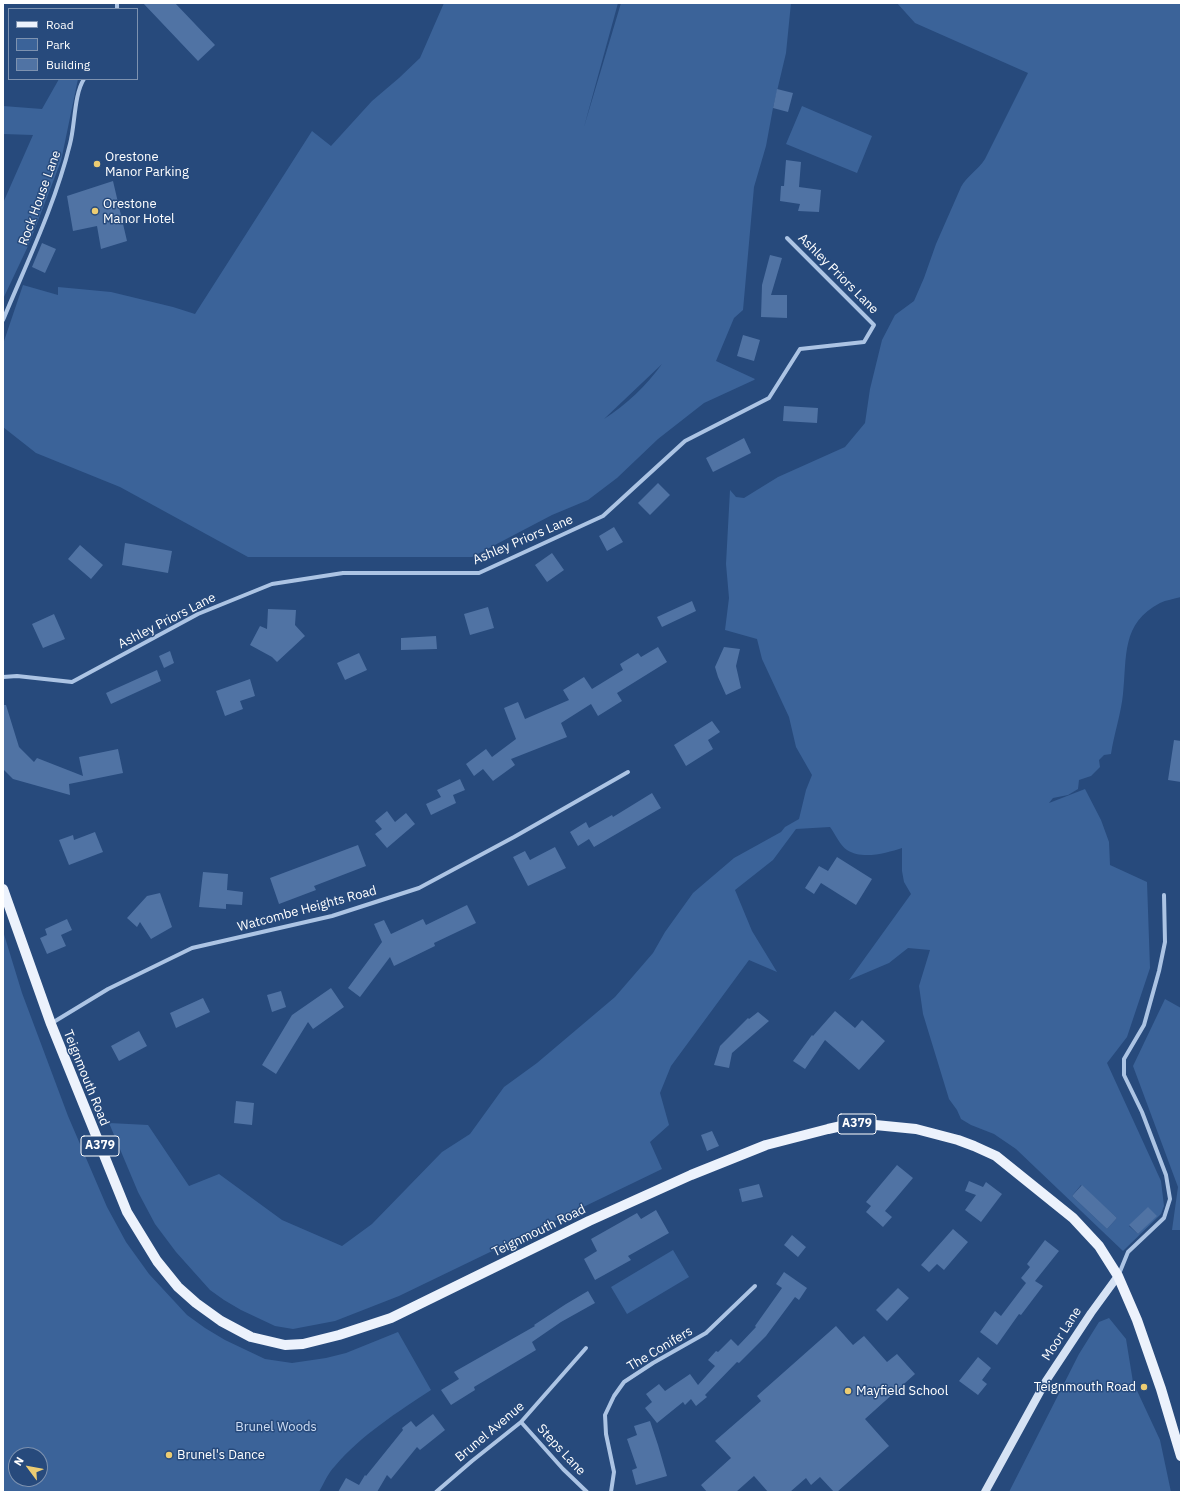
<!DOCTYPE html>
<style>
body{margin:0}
#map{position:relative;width:1184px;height:1495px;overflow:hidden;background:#274a7c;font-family:"IBM Plex Sans",sans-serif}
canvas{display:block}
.frame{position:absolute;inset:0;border:4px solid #fff;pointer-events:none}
.legend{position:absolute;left:8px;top:8px;width:130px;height:72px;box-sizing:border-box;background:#274a7c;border:1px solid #7d92b0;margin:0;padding:5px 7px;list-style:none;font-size:12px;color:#fff}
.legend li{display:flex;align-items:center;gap:8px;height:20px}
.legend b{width:20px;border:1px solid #7d92b0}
.north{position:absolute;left:8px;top:1447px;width:40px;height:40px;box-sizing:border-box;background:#274a7c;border:1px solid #7d92b0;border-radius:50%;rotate:302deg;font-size:11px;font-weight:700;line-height:16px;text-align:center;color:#fff}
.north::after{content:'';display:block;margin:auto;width:14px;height:18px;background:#eccc72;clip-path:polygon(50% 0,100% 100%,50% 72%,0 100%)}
</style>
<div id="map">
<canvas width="1184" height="1495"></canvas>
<div class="frame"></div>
<ul class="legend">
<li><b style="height:5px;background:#ecf2fc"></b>Road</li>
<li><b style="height:11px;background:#3b6399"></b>Park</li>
<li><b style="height:11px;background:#5073a4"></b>Building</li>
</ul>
<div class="north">N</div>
</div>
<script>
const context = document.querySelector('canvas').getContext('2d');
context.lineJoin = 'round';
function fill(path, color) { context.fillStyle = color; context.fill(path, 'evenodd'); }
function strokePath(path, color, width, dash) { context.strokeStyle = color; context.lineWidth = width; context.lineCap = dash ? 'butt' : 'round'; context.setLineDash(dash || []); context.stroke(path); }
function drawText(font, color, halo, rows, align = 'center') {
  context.font = font + ' "IBM Plex Sans",sans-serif'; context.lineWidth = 3; context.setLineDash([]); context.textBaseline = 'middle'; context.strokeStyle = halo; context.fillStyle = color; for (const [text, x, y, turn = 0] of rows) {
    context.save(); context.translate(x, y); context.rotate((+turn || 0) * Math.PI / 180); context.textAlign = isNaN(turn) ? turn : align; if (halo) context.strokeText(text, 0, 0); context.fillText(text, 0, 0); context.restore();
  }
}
const green = new Path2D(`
 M444,3h174l-34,124 37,-124h170l-5,50 -13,55 -7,38 -12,41 -11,123 -9,8 -18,43 39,18 -1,1 -50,23 -46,36 -41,39 -29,22 -36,15 -80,42h-224l-128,-70 -84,-34 -33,-26v-83l20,-59 35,10v-8l53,5 62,15 22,7 117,-183 19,15 41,-45 27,-23 21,-20zM662,364c-15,21 -36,41 -58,55z
 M897,3h284v594c-7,2 -15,3 -21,6 -39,20 -33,54 -37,91 -2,20 -9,40 -12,60l-7,1 -5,5 1,7 -9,9 -12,4 -1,9 -10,6 -15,3 -4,5 36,-14 16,31 8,22 1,23 37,17 3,86 -23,69 -20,26 54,118 3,25 -3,8 -38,37 -107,-102 -22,-15 -23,-9 -10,-6 -4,-9 -8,-11 -26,-85 -4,-28 11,-36 -22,-2 -19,15 -40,17 62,-86 -7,-12 -2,-11v-23c-15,5 -40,12 -55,2 -6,-3 -13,-18 -17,-23l-34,2 -23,31 -38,30 17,41 25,41 -28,-12 -78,106 -11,27 9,32 -19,17 12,27 -263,127 -64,25 -42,8 -18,-3 -34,-16 -17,-10 -14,-10 -34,-38 -21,-28 -17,-32 -29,-69 39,2 41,61 30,-12 63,46 60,26 30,-22 70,-72 28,-18 34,-47 33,-24 78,-66 38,-44 12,-21 28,-39 41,-35 47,-26 4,-5 14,-8 7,-29 6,-15 -16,-28 -7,-30 -27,-58 -5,-20 -32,-9 4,-32 -3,-34 4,-74 6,7 8,1 34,-21 67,-30 20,-24 5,-34 12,-49 13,-25 19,-14 10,-23 12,-34 25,-57c6,-11 17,-17 24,-28l43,-86 -113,-50zM1081,1185l36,33 -10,11 -35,-33zM1148,1208l8,8 -18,18 -9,-8z
 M59,79h19l-17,82 -32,83 -26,55v-96l30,-68 -30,-1v-28l39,3z
 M802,106l70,30 -15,37 -71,-29z
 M3,931l19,62 46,123 39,91 19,35 23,32 38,41 18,13 20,12 40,19 27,4 34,-5 20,-5 52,-21 33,58c-32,21 -71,46 -96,76 -7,7 -11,17 -16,26h-316zM16,1455h24v24h-24z
 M1165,999l16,9v222h-9l6,-43 -45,-121z
 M673,1250l16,27 -62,37 -16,-27z
 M1109,1318l17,21 7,43 27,58 11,52h-162l70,-138 20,-32z`);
const building = new Path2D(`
 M143,3h32l40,42 -17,16z
 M777,89l16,4 -5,19 -15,-4z
 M786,160l15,2 -2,25 22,3 -2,22 -21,-1 2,-7 -20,-3 1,-15h3z
 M113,181l14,60 -26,8 -4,-23 -24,5 -6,-35z
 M42,243l14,6 -11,24 -13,-6z
 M770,255l12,3 -11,37h16v23l-26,-1 1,-32z
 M743,335l17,5 -6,21 -17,-5z
 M784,406l34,2 -1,15 -34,-2z
 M744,438l7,15 -38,19 -7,-14z
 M658,483l12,12 -20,20 -12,-12z
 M614,527l9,15 -16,9 -8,-15z
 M125,543l47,8 -4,22 -46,-8z
 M80,545l23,20 -12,14 -23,-20z
 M552,553l12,17 -17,12 -12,-17z
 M692,601l4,10 -34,16 -5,-10z
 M488,607l6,21 -24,7 -6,-21z
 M268,609l28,1 -1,15 10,11 -28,26 -5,-5 -22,-12 10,-19 7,3z
 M54,614l11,25 -22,9 -11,-24z
 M436,636l1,13 -36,1v-12z
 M658,647l9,15 -50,31 5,8 -24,15 -7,-12 -30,19 6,14 -56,22 4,6 -22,16 -10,-12 -9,7 -8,-12 20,-15 6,8 24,-18 -12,-31 14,-6 7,17 44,-19 -6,-10 21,-13 8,12 31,-19 -3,-6 18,-11 3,4z
 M724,647l16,2 -4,17 5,22 -15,7 -8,-18 -3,-10z
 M170,651l4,12 -10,5 -5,-12z
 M359,653l8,17 -22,10 -8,-17z
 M157,670l4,11 -50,23 -5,-11z
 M250,679l5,17 -15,5 3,8 -18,7 -9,-25z
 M3,705h3l13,42 15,15 3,-4 46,18 -4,-19 39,-8 5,24 -54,11 1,11 -57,-16 -10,-10z
 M712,721l8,11 -12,8 5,9 -27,17 -12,-21z
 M1174,740l7,1v41l-13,-2z
 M460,779l5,11 -12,5 3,8 -25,12 -5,-11 15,-7 -4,-7z
 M652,793l9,15 -67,39 -5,-8 -11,7 -8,-14 16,-10 3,6 23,-13 1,2z
 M387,811l8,11 11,-9 9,11 -28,24 -12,-14 7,-5 -7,-8z
 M95,832l8,20 -34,13 -10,-25 14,-5 1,5z
 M358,845l8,21 -52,20 2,4 -37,14 -9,-26z
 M555,847l11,21 -38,18 -15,-29 12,-6 5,9z
 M837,857l35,22 -16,26 -35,-22 -7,11 -9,-6 14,-22 9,5z
 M203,872l25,2 -1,16 16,2 -1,13 -16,-1v5l-27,-2z
 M160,893l12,34 -21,12 -11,-17 -3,5 -10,-9 20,-22z
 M467,905l9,18 -42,20 1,3 -41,20 -4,-9 -30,40 -12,-9 34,-46 -8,-18 10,-4 7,14 32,-15 3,6z
 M67,919l5,11 -11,5 5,11 -19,8 -7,-16 7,-3 -2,-6z
 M331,988l13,19 -31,22 -5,-7 -32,52 -14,-9 30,-50z
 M281,991l5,16 -14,5 -5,-17z
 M203,998l7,14 -34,16 -6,-15z
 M835,1011l20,17 7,-8 23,21 -26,29 -34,-30 -20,29 -12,-8 19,-26 1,1z
 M758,1012l11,9 -37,32 -3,15 -15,-3 6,-19 28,-28 1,1z
 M139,1031l8,15 -28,15 -8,-15z
 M236,1101l18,2 -2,22 -18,-2z
 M712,1131l7,15 -12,5 -6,-16z
 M897,1165l16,13 -28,33 7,6 -9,10 -17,-15 5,-6 -5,-4z
 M969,1181l14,6 3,-5 16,12 -21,28 -16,-12 11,-15 -11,-4z
 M759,1184l4,13 -21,5 -3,-13z
 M1082,1185l35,33 -10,11 -35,-33z
 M1148,1207l9,9 -19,18 -9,-9z
 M656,1210l13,23 -41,23 3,4 -36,20 -11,-21 13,-8 -6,-12 46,-26 4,6z
 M953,1229l15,13 -24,28 -7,-6 -8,8 -8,-7z
 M792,1235l14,12 -8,10 -14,-12z
 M1045,1240l14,11 -24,30 8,5 -22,29 -2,-1 -22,31 -17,-13 15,-21 6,5 25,-33 -5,-5 9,-11 -3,-3z
 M784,1272l23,16 -8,12 -4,-3 -29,39 -27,27 -2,-1 -32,33 2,2 -11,9 -5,-7 -6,6 -2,-3 -26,21 -12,-15 7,-6 -6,-8 13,-10 6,7 25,-17 8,11 17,-19 -7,-6 8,-9 2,1 13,-13 7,7 18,-19 -1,-1 27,-38 -6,-4z
 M898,1288l11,10 -22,23 -11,-11z
 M588,1291l7,12 -34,19 -29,20 4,8 -62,37 1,3 -24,15 -10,-15 18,-11 -5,-7 81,-46 -1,-1 32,-21z
 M836,1326l17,19 11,-9 23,26 10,-8 18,20 -50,45 24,27 -52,46h-3l-14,-15 -9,8 -5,-7 -16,14h-22l-14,-16 -18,16h-29l-6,-7 30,-27 -16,-17 46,-40 -4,-5z
 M978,1357l13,11 -9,12 5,4 -9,11 -19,-14z
 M433,1414l12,16 -25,20 -3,-3 -26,32 -4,-4 -10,17h-39l8,-14 13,7 6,-10 1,1 37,-46 -1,-2 9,-7 5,6z
 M650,1421l8,24 9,31 -31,9 -4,-15 5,-2 -10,-29 10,-4 -3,-9z`);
const street = new Path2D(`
 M117,3v6
 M3,320c24,-58 52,-115 67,-176 5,-18 4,-50 14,-65
 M3,677l14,-1 55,6 126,-68 74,-30 71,-11h136l124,-57 82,-75 84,-43 31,-49 64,-7 10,-17 -87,-87
 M52,1023l56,-34 84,-41 140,-32 87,-28 95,-51 114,-65
 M1119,1274l9,-22 36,-34 6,-19 -4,-24 -24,-63 -18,-37v-16l20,-34 15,-54 6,-29 -1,-47
 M521,1422l42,47 24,23
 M436,1492l36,-31 49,-39 65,-74
 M611,1492l3,-20 -8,-38 -1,-19 9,-19 10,-14 29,-19 53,-30 49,-47`);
const secondary = new Path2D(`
 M985,1492l61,-111 45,-68 27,-37`);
const primary = new Path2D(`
 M3,889l48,135 76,188 30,49 21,26 18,16 25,18 30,16 34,8 18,-1 36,-9 52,-17 198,-97 102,-46 75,-30 62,-16 27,-6 61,6 42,11 16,6 22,10 77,62 26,28 19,30 19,44 24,69 20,67`);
const markers = [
 [97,164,4,"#eccc72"],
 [95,211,4,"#eccc72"],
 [1144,1387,4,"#eccc72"],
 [848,1391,4,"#eccc72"],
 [169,1455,4,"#eccc72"]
];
const shields = [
 [857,1124,38],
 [100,1146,38]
];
const shieldNames = [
 ["A379",857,1124],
 ["A379",100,1146]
];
const poiNames = [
 ["Orestone",105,157],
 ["Manor Parking",105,172],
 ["Orestone",103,204],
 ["Manor Hotel",103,219],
 ["Teignmouth Road",1136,1387,"right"],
 ["Mayfield School",856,1391],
 ["Brunel's Dance",177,1455]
];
const streetNames = [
 ["Rock House Lane",40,198,-70],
 ["Ashley Priors Lane",838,274,45],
 ["Ashley Priors Lane",523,540,-23],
 ["Ashley Priors Lane",167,621,-27],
 ["Watcombe Heights Road",307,909,-15],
 ["Teignmouth Road",86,1078,68],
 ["Teignmouth Road",539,1231,-26],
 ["Moor Lane",1062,1334,-57],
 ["The Conifers",660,1349,-31],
 ["Brunel Avenue",490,1432,-40],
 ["Steps Lane",561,1450,47]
];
const parkNames = [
 ["Brunel Woods",276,1427]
];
fill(green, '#3b6399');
fill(building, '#5073a4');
strokePath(street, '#acc4e4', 4);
strokePath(secondary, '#d5e2f4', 8);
strokePath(primary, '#ecf2fc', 10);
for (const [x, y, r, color] of markers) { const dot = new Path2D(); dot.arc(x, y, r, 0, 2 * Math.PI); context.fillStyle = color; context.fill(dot); strokePath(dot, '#274a7c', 1.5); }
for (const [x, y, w] of shields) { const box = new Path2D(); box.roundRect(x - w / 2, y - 10, w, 20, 3); context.fillStyle = '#274a7c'; context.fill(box); strokePath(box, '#fff', 1); }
drawText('bold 12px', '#fff', null, shieldNames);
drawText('13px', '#fff', '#274a7c', poiNames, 'left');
drawText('13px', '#fff', '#274a7c', streetNames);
drawText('13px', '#cfdef4', '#274a7c', parkNames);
</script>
